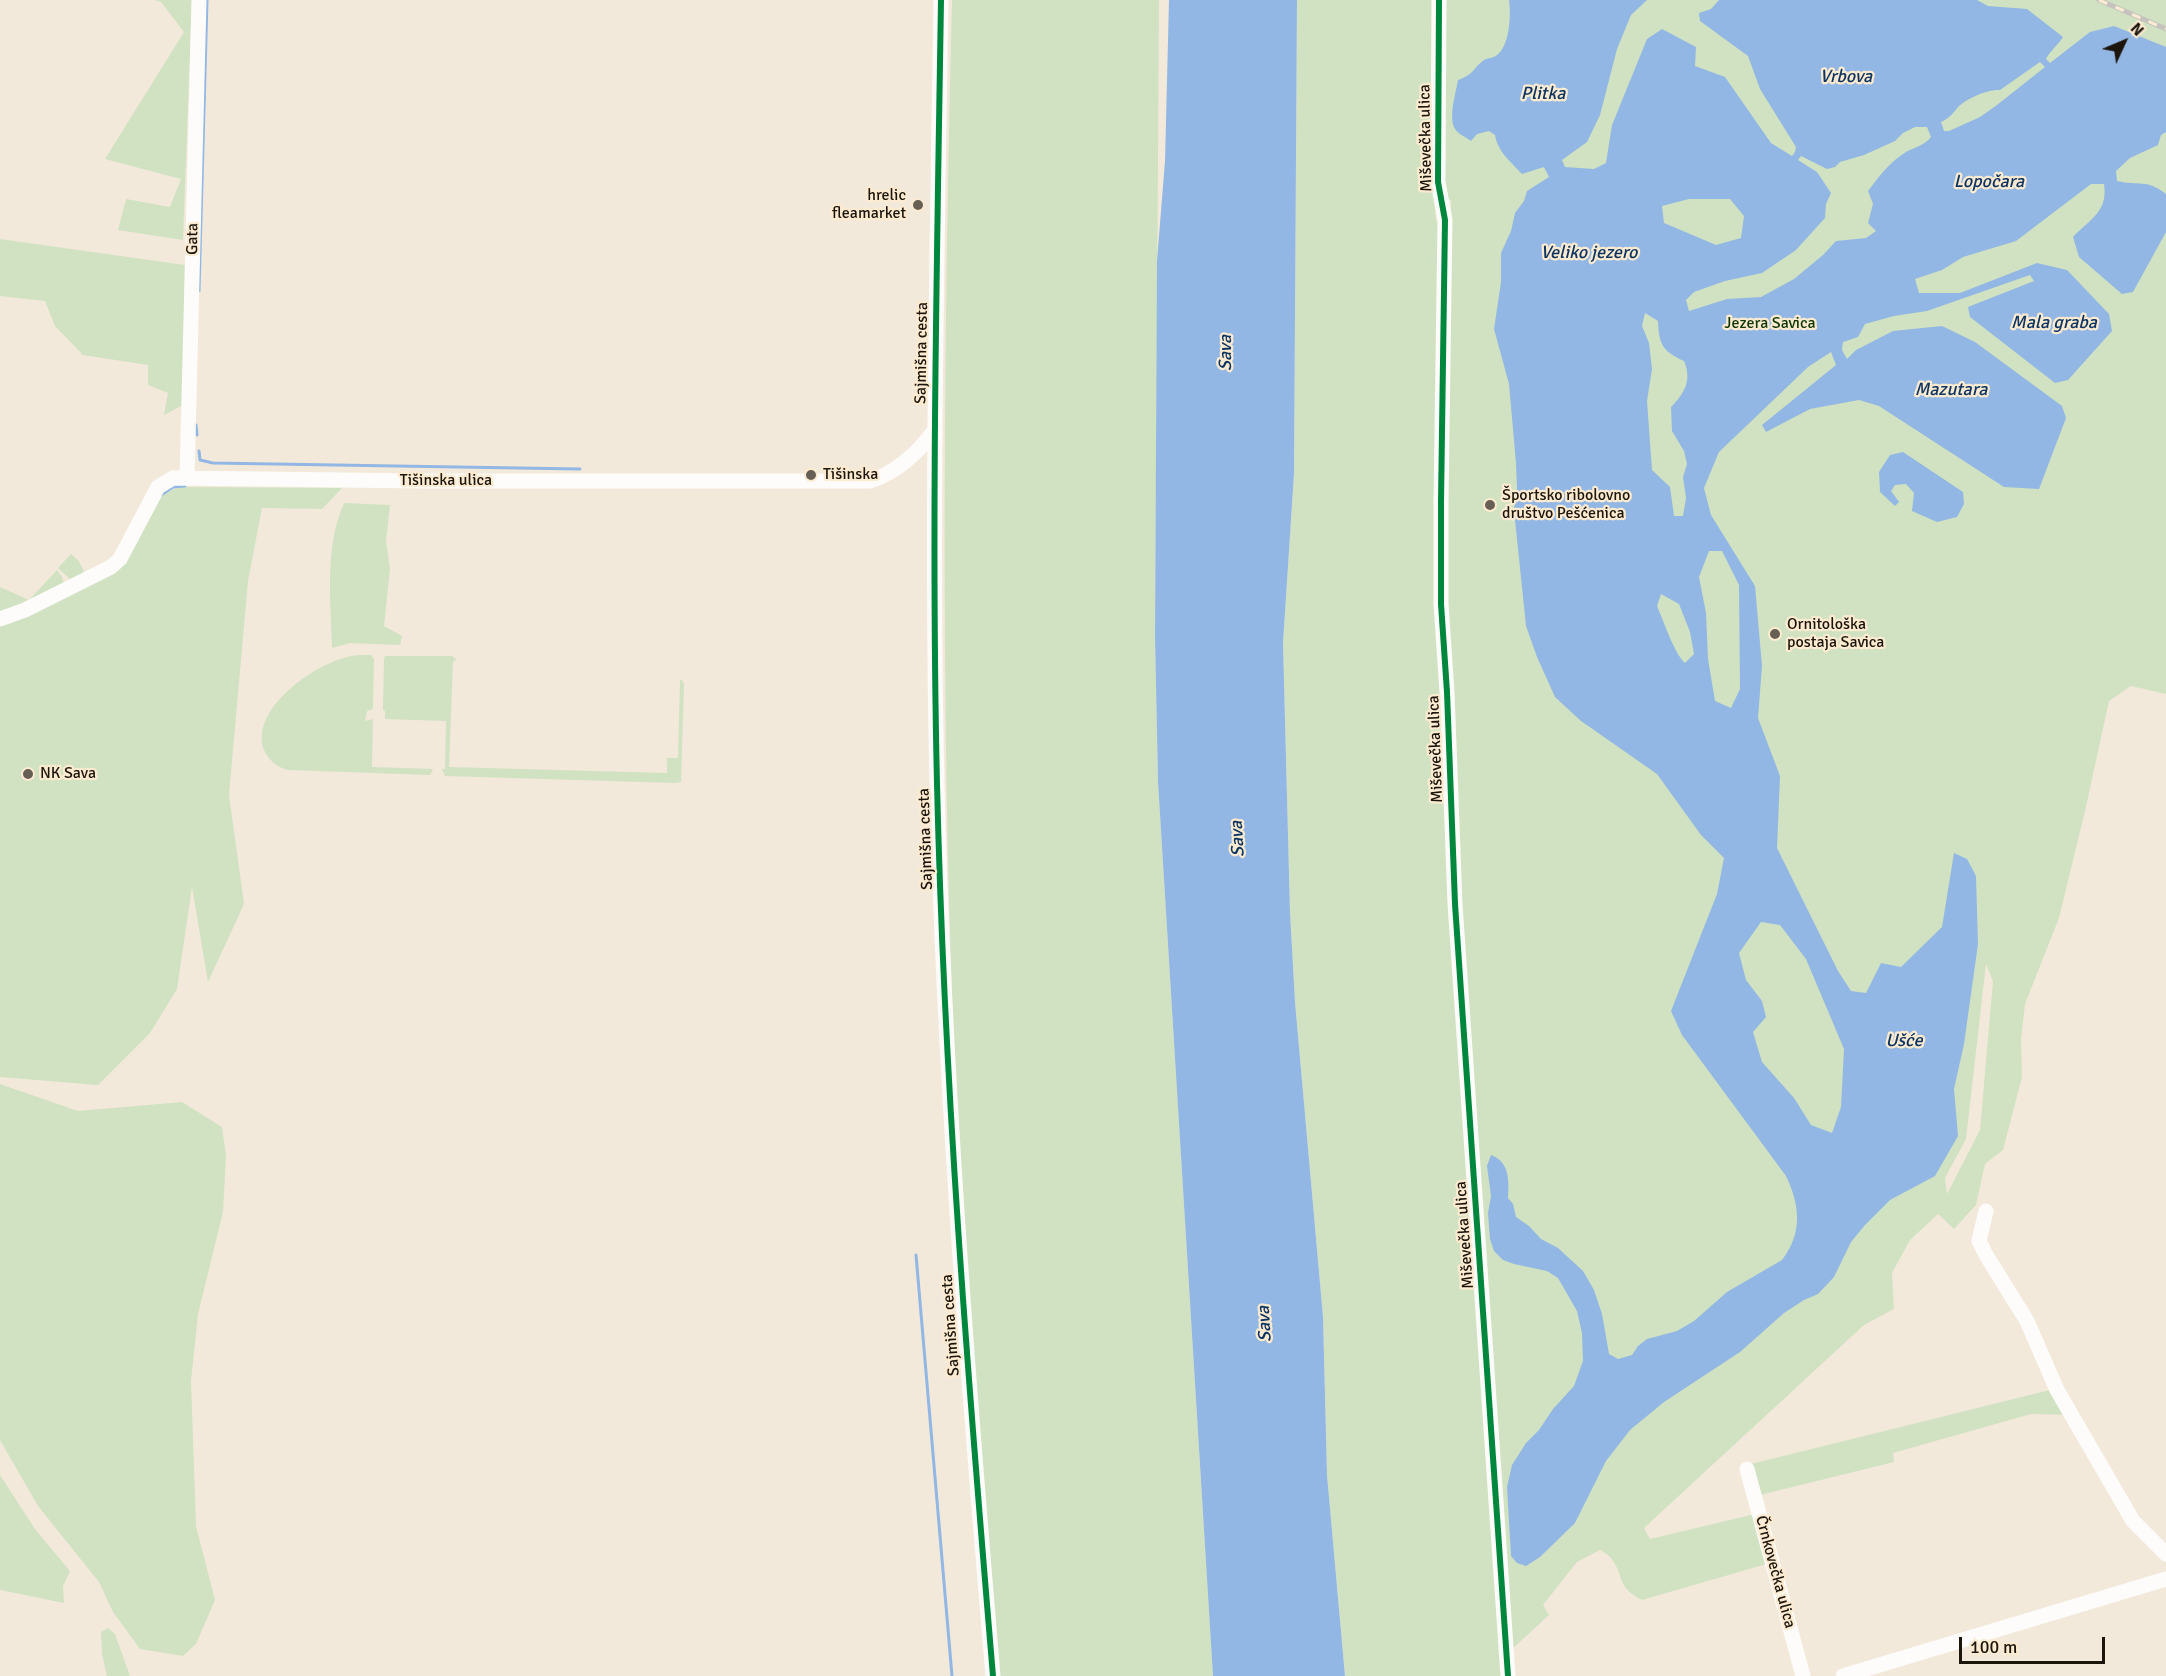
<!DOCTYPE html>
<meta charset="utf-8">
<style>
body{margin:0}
#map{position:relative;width:2166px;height:1676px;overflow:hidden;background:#f3e9db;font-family:Signika,sans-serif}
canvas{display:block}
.north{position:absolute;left:2094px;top:12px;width:60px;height:60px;-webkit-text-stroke:4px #fdebd1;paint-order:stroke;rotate:46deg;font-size:16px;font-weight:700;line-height:24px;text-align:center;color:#1b150c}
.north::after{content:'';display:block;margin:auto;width:21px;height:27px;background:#1b150c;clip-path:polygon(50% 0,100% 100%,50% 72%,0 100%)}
.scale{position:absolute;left:1959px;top:1637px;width:146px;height:27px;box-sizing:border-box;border:3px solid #1b150c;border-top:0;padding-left:8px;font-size:18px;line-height:21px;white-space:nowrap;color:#1b150c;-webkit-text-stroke:4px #fdebd1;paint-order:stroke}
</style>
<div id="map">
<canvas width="2166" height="1676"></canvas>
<div class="north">N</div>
<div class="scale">100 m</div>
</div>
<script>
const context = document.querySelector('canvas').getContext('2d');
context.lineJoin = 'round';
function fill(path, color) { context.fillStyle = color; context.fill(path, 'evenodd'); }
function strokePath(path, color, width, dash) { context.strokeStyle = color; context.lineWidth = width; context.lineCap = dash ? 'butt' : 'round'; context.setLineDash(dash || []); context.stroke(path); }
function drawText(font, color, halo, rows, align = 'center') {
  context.font = font + ' Signika,sans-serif'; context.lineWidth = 4.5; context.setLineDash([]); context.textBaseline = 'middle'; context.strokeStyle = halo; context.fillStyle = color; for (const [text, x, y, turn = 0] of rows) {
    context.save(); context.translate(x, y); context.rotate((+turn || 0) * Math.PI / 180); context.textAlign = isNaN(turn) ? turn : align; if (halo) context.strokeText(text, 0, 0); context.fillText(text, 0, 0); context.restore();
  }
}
const green = new Path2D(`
 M154,0h38l-9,240 -65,-10 8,-31 44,8 11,-28 -76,-20 79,-127 -23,-30z
 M952,0h207l-4,637 3,145 55,894h-213c-20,-235 -41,-471 -49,-707 -10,-323 -7,-646 1,-969z
 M1297,0h139l-4,158 4,63 4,1 -3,374 68,1080h-160l-18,-201 -4,-158 -28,-315 -5,-90 -7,-269 11,-169z
 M1443,0h723v694l-35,-8 -22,15 -24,110 -26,107 -34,86 -4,36 1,37 -19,73 -18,14 -9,41 -22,24 -16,-15 -28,26 -18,33 2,36 -30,16 -220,203 6,11 105,-25 15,49 -128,37c-28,-15 -16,-23 -31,-42 -2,-3 -8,-6 -11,-8l-23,12 -34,43 6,10 -39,36 -51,-747 -14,-307 6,-397 -7,-1zM1986,964l7,17 -13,149 -33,64 -2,-16 21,-39z
 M0,239l185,26 -2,140 -19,10 4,-22 -20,-8v-20l-65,-10 -28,-29 -10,-25 -45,-5z
 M180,487l162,1 -20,21 -60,-1 -14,73 -19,214 15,109 -36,78 -16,-95 -15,102 -27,44 -52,52 -98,-8v-451l115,-59 49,-74z
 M344,503l46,2 -4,36 4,28 -6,57 18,10 -2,9 -50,-2 -18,5c-1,-47 -8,-100 12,-145z
 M71,554l8,7 6,13 -14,6 -13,-12z
 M57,570l5,7 2,7 -64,29v-26l29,13z
 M359,655h12l3,4 -1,50 -6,2 -2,10 8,-2 -1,48 61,2 -3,6 -142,-5c-11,-3 -19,-9 -24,-20 -16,-43 59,-93 95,-95z
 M385,656h67l5,4 -4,1 -4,106 218,6v-15h11l2,-78h2l2,4 -3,98 -5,1 -231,-7 -3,-7h3l1,-48 -61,-2v-8l-2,-1 1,-51z
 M0,1084l78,27 104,-9 40,25 4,29 -3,56 -25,102 -7,67 5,145 19,74 -19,44 -13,12 -43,-7 -27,-37 -14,-30 -61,-76 -38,-66z
 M2054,1389l17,26 -40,-1 -138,39 1,9 -138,34 -9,-31z
 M0,1475l35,54 35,42 -7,15 1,17 -64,-13z
 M108,1628l7,6 15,42h-23l-5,-22 -1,-22z`);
const water = new Path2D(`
 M1169,0h128l-3,474 -11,169 7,269 5,90 28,315 4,158 18,201h-132l-55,-894 -3,-145 2,-376 8,-100z
 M1509,0h138l-16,15 -14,34 -17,66 -13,27 -25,18 3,7 29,2 12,-6 6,-38 35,-86 15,-10 34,18 -1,19 30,11 46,66 21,13 3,-4 1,-5 -36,-58 -12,-33 -48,-35 -1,-8 12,-4 8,-9h258l11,6 39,3 36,28c-5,8 -13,14 -17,22l4,4 40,-31 24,-6 52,21v85l-5,3 -3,10 -28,13 -14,13 1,10c22,5 30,-2 49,13v38l-33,60 -11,2 -43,-37 -6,-20c18,-19 35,-25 31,-53h-13l-75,57 -53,16 -21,13 -27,9 4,14h41l77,-30 30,7 42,44 3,17 -44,49 -13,3 -85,-66 -2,-10 66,-26 -4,-6 -103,36 -33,5 -29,8 -7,13 -15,5 -1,8 5,9 9,-9 37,-19 49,-5 33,16 87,64 4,12 -27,71 -35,-2 -125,-81 -20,-6 -49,9 -44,23 -4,-7 74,-60 -5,-13 -23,15 -89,85 -15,36 7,27 44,71 7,80 -4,52 22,58 -3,72 61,123 13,20 15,2 15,-30 20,4 41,-40 12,-74 13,6 9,17 2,68 -14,100 -10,45 4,47 -23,40 -45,24 -25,25 -14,17 -17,35 -16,17 -14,6 -20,13 -44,39 -76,50 -34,28 -24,31 -31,62 -35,34 -14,9 -9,-3 -6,-7 -4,-69 5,-22 14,-22 13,-13 14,-21 21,-23 9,-25 -1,-28 -5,-22 -19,-33 -11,-7 -33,-7 -11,-4 -9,-9 -4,-12 -2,-26 3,-17 -4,-30 4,-11c19,7 18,26 17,43l5,6 3,13 13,9 12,13 17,9 25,23 11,19 8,24 7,40 9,5 14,-4 6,-9 9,-7 30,-8 17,-10 33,-29 55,-32c21,-27 18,-55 4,-84l-104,-141 -11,-24 46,-117 7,-36 -23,-23 -44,-61 -76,-53 -26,-24 -18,-40 -11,-31 -12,-116 3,-22 -1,-25 -7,-79 -15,-55 7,-47v-29l10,-22 4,-18 9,-12 3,-10 22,-14 -5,-10 -22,7c-10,-11 -25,-23 -27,-39l-6,-4 -12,3 -6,7c-5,-4 -13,-7 -16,-12 -7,-12 1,-36 3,-49 17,-6 14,-11 26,-20 4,-2 10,-2 13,-5 13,-10 14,-40 12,-55zM2040,62l5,5 -48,38 -17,12 -31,14h-5l-3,-9c9,-4 12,-9 18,-16 9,-8 29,-17 41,-16zM1915,127h12l4,10c-6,8 -16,10 -25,15 -16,10 -26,23 -38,39l5,13 -5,19 8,8 -10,7 -30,3 -13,14 -29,24 -33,18 -34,2 -38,12 -3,-11 8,-8 31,-11 37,-8 34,-23 29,-32 1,-14 5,-11 -14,-21 -19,-12 3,-4 26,13 8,-2 5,-5 24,-7 31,-14 8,-8zM1689,199h41l14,17 -3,22 -25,7 -52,-22 -2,-17zM1645,313l13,8c1,23 4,30 26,40 8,19 1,32 -13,46l1,24 12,20 3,13 -4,13 3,21 -3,18h-9l-4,-29 -18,-17 -5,-69 5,-32 -3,-26 -7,-17zM1709,551h13l17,34 1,104 -9,19 -16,-7 -7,-42 -2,-46 -7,-36zM1661,594l18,10 11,28 4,22 -9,9c-11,-10 -21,-41 -28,-57zM1761,922l19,3 26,34 38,90 -3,58 -9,26 -21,-8 -17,-27 -32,-36 -9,-30 13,-15 -4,-16 -16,-21 -7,-27z
 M1903,452l60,40 1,12 -7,13 -20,5 -25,-11 2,-18 -8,-9 -11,1 -4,6 8,11 -4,4 -15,-14 -1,-20 11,-17z`);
const stream = new Path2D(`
 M199,291l8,-291
 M196,425l1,10
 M199,451l1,9 13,3 367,6
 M161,495l12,-8 12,-1
 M916,1255l36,421`);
const minor = new Path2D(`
 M941,0c-4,261 -10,523 -4,784 7,298 31,595 56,892
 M1439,0l-1,182 7,38 -4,282v102l6,88 8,212 53,772
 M187,478l12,-478
 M0,619l25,-9 86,-43 9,-8 38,-72 15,-9 253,3h444c27,-9 47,-27 64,-50
 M1986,1211l-7,30 7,14 41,66 30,69 76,131 33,33
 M1747,1469l56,207
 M1843,1676l323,-97`);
const rail = new Path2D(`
 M2099,0l67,29`);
const cycleway = new Path2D(`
 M941,0c-4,261 -10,523 -4,784 7,298 31,595 56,892
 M1439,0l-1,182 7,38 -4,282v102l6,88 8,212 53,772`);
const markers = [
 [918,205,6,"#675f54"],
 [811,475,6,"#675f54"],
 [1490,505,6,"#675f54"],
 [1775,634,6,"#675f54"],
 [28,774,6,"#675f54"]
];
const streetNames = [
 ["Miševečka ulica",1426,138,-91],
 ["Gata",193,239,-89],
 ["Sajmišna cesta",922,353,-89],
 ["Tišinska ulica",446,481],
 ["Miševečka ulica",1436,749,-92],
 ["Sajmišna cesta",926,839,-92],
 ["Miševečka ulica",1465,1235,-94],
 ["Sajmišna cesta",951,1325,-94],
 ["Črnkovečka ulica",1775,1572,75]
];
const poiNames = [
 ["hrelic",906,196,"right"],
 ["fleamarket",906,214,"right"],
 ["Tišinska",823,475],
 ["Športsko ribolovno",1502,496],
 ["društvo Pešćenica",1502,514],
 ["Ornitološka",1787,625],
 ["postaja Savica",1787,643],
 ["NK Sava",40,774]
];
const parkNames = [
 ["Jezera Savica",1770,324]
];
const waterNames = [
 ["Vrbova",1846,77],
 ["Plitka",1543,94],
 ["Lopočara",1989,182],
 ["Veliko jezero",1589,253],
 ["Mala graba",2054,323],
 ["Sava",1226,353,-90],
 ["Mazutara",1951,390],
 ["Sava",1238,839,-93],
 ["Ušće",1904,1041],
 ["Sava",1265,1324,-93]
];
fill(green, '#d0e2c1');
fill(water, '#92b7e4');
strokePath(stream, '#92b7e4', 3);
strokePath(minor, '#fdfcfa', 15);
strokePath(rail, '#c6c3bf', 5);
strokePath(rail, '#fdebd1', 3, [9]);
strokePath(cycleway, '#00873e', 6);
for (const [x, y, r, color] of markers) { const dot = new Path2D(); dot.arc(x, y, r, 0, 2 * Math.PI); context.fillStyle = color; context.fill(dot); strokePath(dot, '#fdebd1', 2); }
drawText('16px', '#1b150c', '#fdebd1', streetNames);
drawText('16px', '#1b150c', '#fdebd1', poiNames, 'left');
drawText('16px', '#0d3805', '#fdebd1', parkNames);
drawText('italic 18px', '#0e3562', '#fdebd1', waterNames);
</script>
